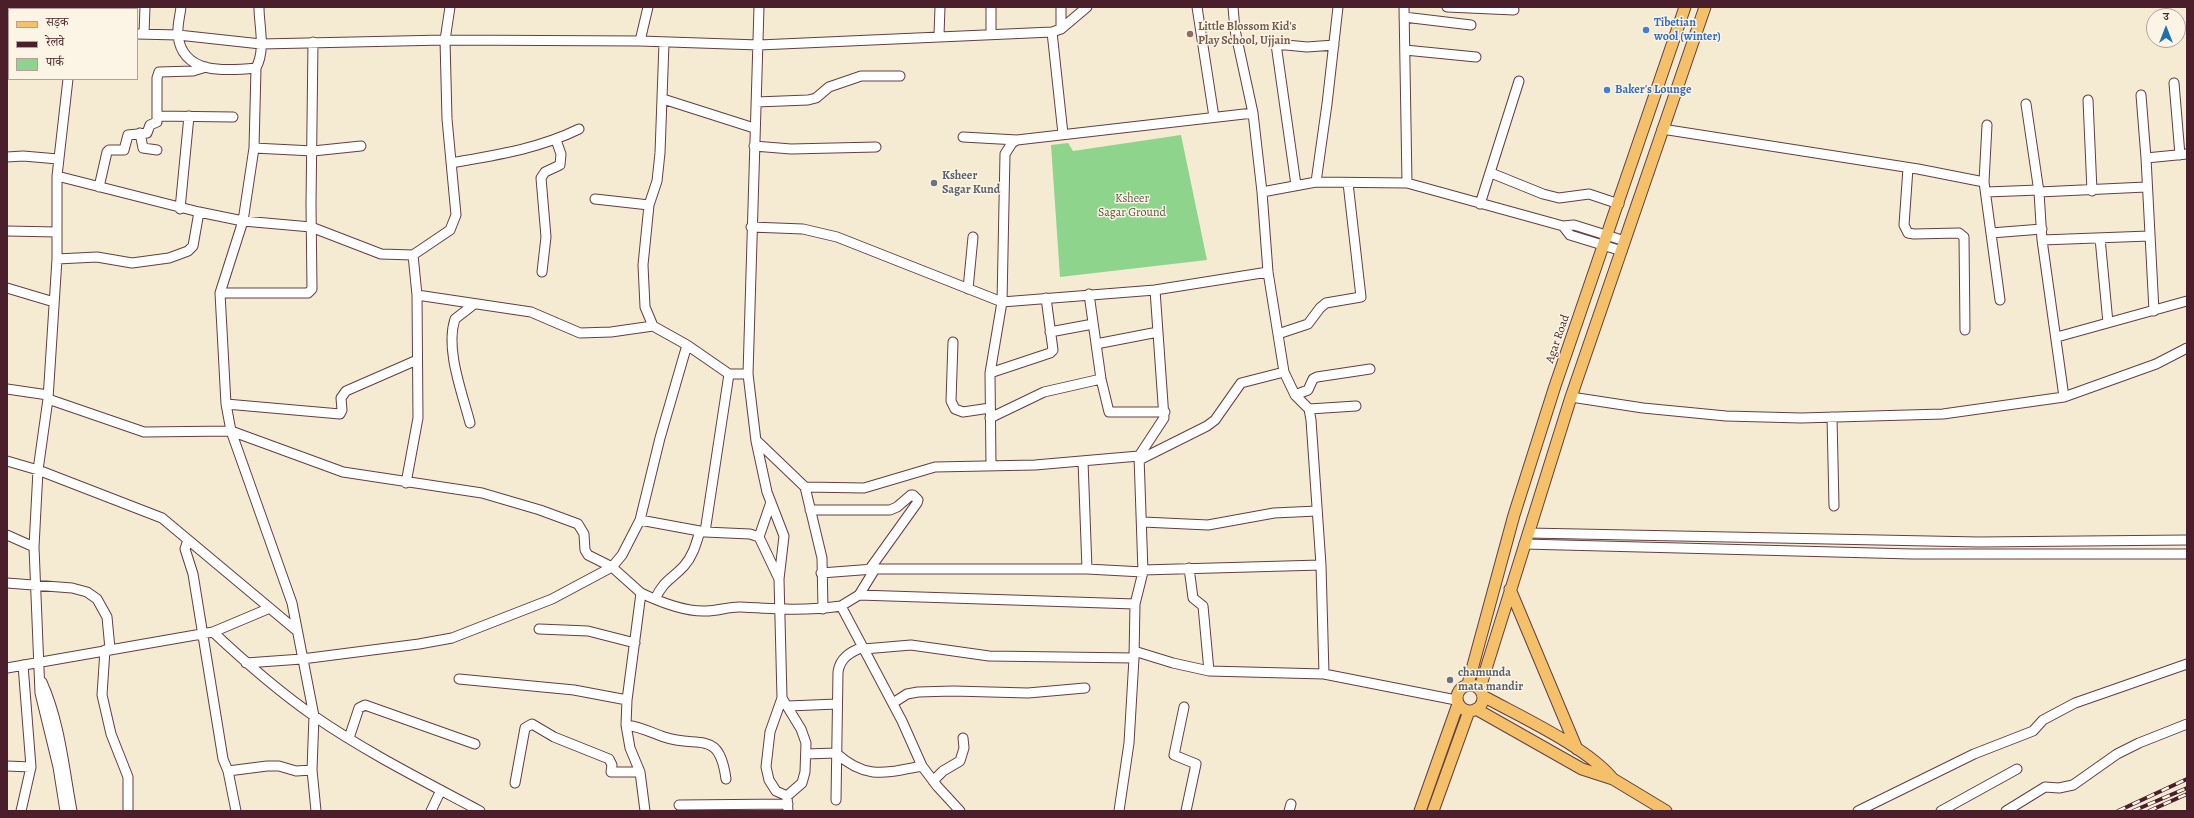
<!DOCTYPE html>
<meta charset="utf-8">
<style>
body{margin:0}
#map{position:relative;width:2194px;height:818px;overflow:hidden;background:#f5ebd2;font-family:Alegreya,"Noto Serif Devanagari",serif}
canvas{display:block}
.frame{position:absolute;inset:0;border:8px solid #4a1f2b;pointer-events:none}
.legend{position:absolute;left:8px;top:8px;width:130px;height:72px;box-sizing:border-box;background:#fcf5e5;border:1px solid #b59f9b;margin:0;padding:5px 7px;list-style:none;font-size:12px;color:#4a1f2b}
.legend li{display:flex;align-items:center;gap:8px;height:20px}
.legend b{width:20px;border:1px solid #b59f9b}
.north{position:absolute;left:2146px;top:8px;width:40px;height:40px;box-sizing:border-box;background:#fcf5e5;border:1px solid #b59f9b;border-radius:50%;rotate:0deg;font-size:11px;font-weight:700;line-height:16px;text-align:center;color:#4a1f2b}
.north::after{content:'';display:block;margin:auto;width:14px;height:18px;background:#1f6fb2;clip-path:polygon(50% 0,100% 100%,50% 72%,0 100%)}
</style>
<div id="map">
<canvas width="2194" height="818"></canvas>
<div class="frame"></div>
<ul class="legend">
<li><b style="height:5px;background:#f4c16a"></b>सड़क</li>
<li><b style="height:5px;background:#4a1f2b"></b>रेलवे</li>
<li><b style="height:11px;background:#8ed48d"></b>पार्क</li>
</ul>
<div class="north">उ</div>
</div>
<script>
const context = document.querySelector('canvas').getContext('2d');
context.lineJoin = 'round';
function fill(path, color) { context.fillStyle = color; context.fill(path, 'evenodd'); }
function strokePath(path, color, width, dash) { context.strokeStyle = color; context.lineWidth = width; context.lineCap = dash ? 'butt' : 'round'; context.setLineDash(dash || []); context.stroke(path); }
function drawText(font, color, halo, rows, align = 'center') {
  context.font = font + ' Alegreya,serif'; context.lineWidth = 3; context.setLineDash([]); context.textBaseline = 'middle'; context.strokeStyle = halo; context.fillStyle = color; for (const [text, x, y, turn = 0] of rows) {
    context.save(); context.translate(x, y); context.rotate((+turn || 0) * Math.PI / 180); context.textAlign = isNaN(turn) ? turn : align; if (halo) context.strokeText(text, 0, 0); context.fillText(text, 0, 0); context.restore();
  }
}
const green = new Path2D(`
 M1181,135l26,125 -147,17 -9,-132 17,-2 5,8z`);
const minor = new Path2D(`
 M181,7c-1,9 -4,19 -3,28 4,40 48,36 78,33 10,-19 3,-41 3,-61
 M759,7l-11,367 8,67 11,51 17,44 -5,43 3,119 -12,34 -4,35 3,13 7,11 11,5 1,15
 M991,7v27
 M1061,7v22
 M1197,7l17,110
 M1233,7l2,23 18,83 9,79 6,80 16,100 11,23 14,14 2,11 10,145 3,109 132,26
 M1404,7l3,176
 M1447,7l67,3
 M74,9v-2
 M1404,17l67,8
 M1052,32l11,102
 M137,34l41,1 83,9 184,-4 195,1 119,4 293,-13 9,-3 26,-22
 M144,34l1,-27
 M939,35l1,-28
 M640,41l8,-34
 M1405,50l71,7
 M7,59h2
 M256,68l-2,80 -11,73 -23,72 6,111 5,27 61,172 22,113 -2,54 4,41
 M2174,83l6,72
 M2141,95l5,63
 M663,99l91,29
 M2088,100l4,91
 M756,102l52,-2 8,-2 13,-11 32,-11h39
 M157,116l76,1
 M1662,129l256,40 66,13 16,118
 M140,133l3,15 14,2
 M963,137l54,3
 M754,146l37,3 85,-2
 M254,148l59,3 48,-5
 M7,157l16,-1 35,3
 M451,163c45,-8 87,-14 128,-34
 M1908,168l-4,57 4,8 6,1 45,-1 5,4 1,93
 M1491,173l52,21 16,4 30,-4 30,10
 M57,176l142,36 44,9 68,6 70,27 32,1 4,40 1,123 -12,65
 M1316,182l11,-78 11,-97
 M1984,182l3,-57
 M1296,185l-20,-141 31,3 27,-2
 M99,187l8,-35 2,-2h15l4,-15 19,-2 3,-8 7,-3v-44l2,-6 34,-1 13,-4
 M1262,192l54,-10 91,1 156,43
 M1986,192l53,-2
 M2039,192l107,-5
 M595,199l54,6
 M1480,204l39,-123
 M180,209l9,-93
 M751,227l52,2 34,8 165,65 -12,71 1,92
 M7,231l50,1
 M1991,233l51,-4
 M2100,238l8,85
 M2042,240l107,-4
 M1622,251l-52,-16 -7,-9 11,-1 51,16
 M413,255l37,-25 6,-15 -9,-96 -2,-79 5,-33
 M57,259l40,-2 35,6 37,-5 19,-7 5,-5 6,-34
 M542,272l4,-35 -5,-59 4,-6 15,-7 1,-11 -5,-14
 M7,288l47,14
 M968,289l5,-52
 M1155,290l-153,12 3,-148 7,-11 5,-3 236,-27
 M220,293h88l4,-4 -1,-85 2,-162
 M1089,294l12,85 8,33h56
 M417,295l114,17 49,21 31,-1 42,-6
 M2154,311l-8,-153 41,-4
 M1050,332l43,-8
 M1278,334l30,-10 12,-16 6,-5 35,-6 -13,-114
 M2057,337l130,-36
 M953,342l-2,59 4,8 8,3 27,-4
 M1096,344l62,-12
 M687,345l42,29h19
 M990,373l60,-20 3,-3 -7,-52
 M7,389l41,6
 M1295,395l13,-5 5,-11 4,-2 53,-8
 M1571,397l72,11 83,8 75,2 142,-4 121,-17 -22,-157 -3,-48 -13,-88
 M2064,397l92,-33 31,-16
 M48,399l96,33 87,-1 112,41 139,21 58,17 38,14 6,10 1,16 3,5 24,12 29,26 -14,107 -1,25 4,23 10,24 5,39
 M226,404l114,10 2,-4 -1,-12 5,-7 71,-31
 M1309,409l47,-3
 M1832,417l2,89
 M990,418l54,-26 57,-13
 M470,423c-8,-31 -25,-74 -15,-104l18,-14
 M757,441l48,46 59,1 71,-21 100,-2 104,-9
 M1139,460l68,-34 8,-6 26,-37 43,-11
 M7,461l31,9 124,48 134,112
 M1083,461l4,108
 M805,487l17,71 1,51
 M771,502l-12,35 20,42
 M810,510h80l7,-3 14,-12h2l5,5 -1,3 -48,67
 M640,520l65,12 24,-158
 M1143,522l65,3 66,-12 43,-2
 M705,532l45,2 9,3
 M1528,533l451,9 208,-2
 M7,535l27,12
 M188,540l-3,9 8,25 30,185 5,12 8,40
 M1524,544l388,10h275
 M1189,568l4,30 10,8 6,65
 M1142,570l179,-5
 M821,573l53,-4
 M7,583l65,5 15,4 10,7 10,18 3,32
 M641,593c19,9 43,19 65,18 11,0 22,-4 33,-4 35,2 68,4 102,-1l61,115 20,45 15,20 23,25
 M859,595l16,-26h212l56,3
 M655,599c9,-19 16,-19 29,-33 9,-10 12,-22 16,-35
 M841,606l18,-11 276,9
 M539,629l49,2 47,12
 M213,632l57,-24
 M864,649l47,-4 78,11 145,2
 M105,650l-3,45 9,39 17,43v34
 M1134,651l39,12 36,8 115,3
 M246,663l56,-4 117,-15 33,-6 100,-39 60,-32 10,-12 18,-35 20,-82 27,-93 -34,-19 -8,-19 -2,-42 6,-60 8,-24 3,-28 4,-110
 M7,668l206,-36c32,30 65,59 101,84 52,36 110,65 166,95
 M459,679l115,11 53,10
 M42,682c18,40 22,86 30,129
 M782,698l19,31 5,14 -1,29 -3,11 -15,13
 M893,703l14,-9 11,-2 35,-1 75,2 57,-5
 M788,706l49,-2
 M1184,707l-10,48 22,9 -10,47
 M626,725c15,2 24,7 38,12 35,12 55,-9 62,42
 M349,738l10,-30 6,-3 110,39
 M806,754l30,-1c30,27 49,20 86,13
 M7,766l24,1
 M228,771l39,-5h12l17,5 16,-1
 M933,781l10,-10 17,-10 4,-13 -1,-10
 M515,783l10,-55 7,-4 22,13 55,22 3,6 -1,7h29
 M836,800l2,-128c2,-14 12,-20 25,-25
 M679,805l109,-1
 M21,811l10,-44 -8,-102
 M65,811l-7,-44 -18,-74 -6,-146 4,-77 10,-71 9,-140v-83l11,-97
 M431,811l10,-21
 M1119,811l10,-68 5,-85 1,-54 8,-32 -4,-116 25,-38 -9,-128 113,-18
 M1289,811l2,-7
 M1858,811l116,-57 59,-23 10,-11 32,-17 112,-39
 M1941,811l76,-42
 M2006,811l39,-24 14,1 14,-3 44,-31 22,-11 48,-19`);
const major = new Path2D(`
 M1510,589l67,160
 M1468,684l46,-169 41,-129 130,-379
 M1457 698a13 13 0 1 1 26 0a13 13 0 1 1-26 0Z
 M1480,688l91,-291 134,-390
 M1483,696c38,21 104,51 130,83
 M1476,709l106,60 31,10 53,32
 M1420,811l38,-107
 M1433,811l36,-100`);
const rail = new Path2D(`
 M2118,811l69,-32
 M2133,811l54,-23
 M2149,811l38,-17`);
const markers = [
 [1646,30,4,"#3f7fe0"],
 [1190,34,4,"#8d6e63"],
 [1607,90,4,"#3f7fe0"],
 [934,183,4,"#6b7280"],
 [1450,680,4,"#6b7280"]
];
const shopNames = [
 ["Tibetian",1654,23],
 ["wool (winter)",1654,37],
 ["Baker's Lounge",1615,90]
];
const educationNames = [
 ["Little Blossom Kid's",1198,27],
 ["Play School, Ujjain",1198,41]
];
const worshipNames = [
 ["Ksheer",942,176],
 ["Sagar Kund",942,190],
 ["chamunda",1458,673],
 ["mata mandir",1458,687]
];
const parkNames = [
 ["Ksheer",1132,199],
 ["Sagar Ground",1132,213]
];
const streetNames = [
 ["Agar Road",1558,339,-71]
];
fill(green, '#8ed48d');
strokePath(minor, '#643e44', 11);
strokePath(major, '#643e44', 13);
strokePath(minor, '#fff', 9);
strokePath(major, '#f4c16a', 11);
strokePath(rail, '#4a1f2b', 4);
strokePath(rail, '#fcf5e5', 2.5, [8]);
for (const [x, y, r, color] of markers) { const dot = new Path2D(); dot.arc(x, y, r, 0, 2 * Math.PI); context.fillStyle = color; context.fill(dot); strokePath(dot, '#fcf5e5', 1.5); }
drawText('bold 12px', '#366cbe', '#fcf5e5', shopNames, 'left');
drawText('bold 12px', '#785e54', '#fcf5e5', educationNames, 'left');
drawText('bold 12px', '#5b616d', '#fcf5e5', worshipNames, 'left');
drawText('12px', '#5e5548', '#fcf5e5', parkNames);
drawText('12px', '#4a1f2b', '#fcf5e5', streetNames);
</script>
